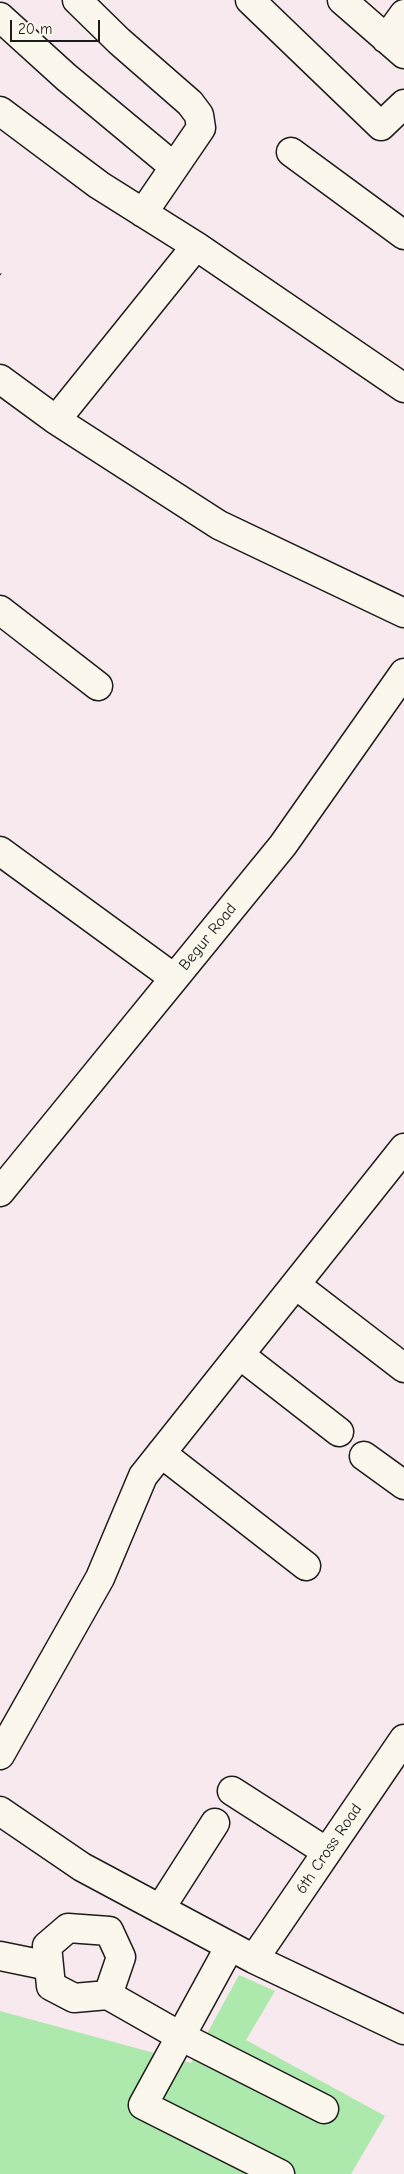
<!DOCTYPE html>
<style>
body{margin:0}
#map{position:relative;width:404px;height:2174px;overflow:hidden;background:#f7e9ee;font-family:"Comic Neue",sans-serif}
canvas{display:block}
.scale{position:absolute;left:10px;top:20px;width:90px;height:22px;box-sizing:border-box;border:2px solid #1c1c1c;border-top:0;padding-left:6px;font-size:15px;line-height:18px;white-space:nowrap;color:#1c1c1c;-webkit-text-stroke:4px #fbf7ec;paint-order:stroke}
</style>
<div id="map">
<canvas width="404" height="2174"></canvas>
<div class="scale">20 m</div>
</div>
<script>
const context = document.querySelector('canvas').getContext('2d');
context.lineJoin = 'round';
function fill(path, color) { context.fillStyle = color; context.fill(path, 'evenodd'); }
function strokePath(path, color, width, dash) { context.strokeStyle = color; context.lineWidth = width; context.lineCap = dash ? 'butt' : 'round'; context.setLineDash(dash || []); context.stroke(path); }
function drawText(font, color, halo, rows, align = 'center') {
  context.font = font + ' "Comic Neue",sans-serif'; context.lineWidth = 4; context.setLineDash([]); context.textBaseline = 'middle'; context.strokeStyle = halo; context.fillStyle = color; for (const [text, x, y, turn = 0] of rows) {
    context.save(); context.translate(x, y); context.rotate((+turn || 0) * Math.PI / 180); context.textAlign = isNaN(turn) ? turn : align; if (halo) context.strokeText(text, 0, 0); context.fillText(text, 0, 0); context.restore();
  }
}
const green = new Path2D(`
 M239,1975l36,16 -29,49 139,76 -34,58h-351v-163l191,52z`);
const path = new Path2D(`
 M0,274l3,3`);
const minor = new Path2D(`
 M77,0l42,41 71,62 9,12 2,13 -58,85
 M250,0l131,126 23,-22
 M342,0l62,54
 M0,17l66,60 107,89
 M386,39l18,-25
 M0,111l99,74 97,61 208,142
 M291,152l113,83
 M0,379l56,41 163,105 185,88
 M56,420l140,-174
 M0,610l98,76
 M0,851l174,127
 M296,1285l108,83
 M240,1355l99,77
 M161,1453l145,113
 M364,1456l40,29
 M0,1755l100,-177 43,-102 261,-328
 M232,1791l95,61
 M0,1811l82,56 172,92 150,71
 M160,1909l55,-86
 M230,1946l-87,159 137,69
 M0,1956l49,10
 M254,1959l150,-220
 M108,1995l-34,3 -23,-12 -4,-40 21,-18 41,3 12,26 -13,38 72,41 144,73`);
const major = new Path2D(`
 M0,1192l283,-347 121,-172`);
const streetNames = [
 ["Begur Road",208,937,-51],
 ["6th Cross Road",329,1849,-56]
];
fill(green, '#ade8ad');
strokePath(minor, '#1c1c1c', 31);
strokePath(major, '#1c1c1c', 31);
strokePath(path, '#1c1c1c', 3, [1, 4]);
strokePath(minor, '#fbf7ec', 28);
strokePath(major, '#fbf7ec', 28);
drawText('16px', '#1c1c1c', '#fbf7ec', streetNames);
</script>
